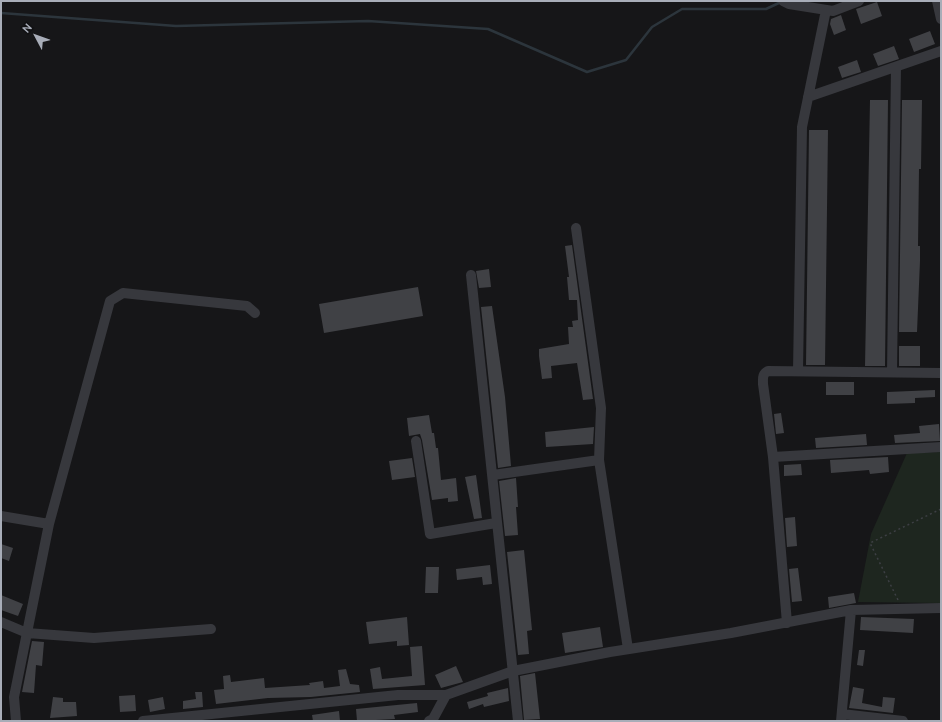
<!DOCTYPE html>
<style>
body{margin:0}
#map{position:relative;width:942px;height:722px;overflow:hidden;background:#161618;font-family:Ubuntu,sans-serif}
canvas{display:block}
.frame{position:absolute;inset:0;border:2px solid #a8adb8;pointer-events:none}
.north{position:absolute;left:16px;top:16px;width:40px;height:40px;-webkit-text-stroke:3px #111113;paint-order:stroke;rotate:311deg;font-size:11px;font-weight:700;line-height:16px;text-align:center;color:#a8adb8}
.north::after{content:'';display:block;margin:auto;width:14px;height:18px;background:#a8adb8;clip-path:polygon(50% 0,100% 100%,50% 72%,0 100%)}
</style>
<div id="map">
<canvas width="942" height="722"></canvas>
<div class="frame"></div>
<div class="north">N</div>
</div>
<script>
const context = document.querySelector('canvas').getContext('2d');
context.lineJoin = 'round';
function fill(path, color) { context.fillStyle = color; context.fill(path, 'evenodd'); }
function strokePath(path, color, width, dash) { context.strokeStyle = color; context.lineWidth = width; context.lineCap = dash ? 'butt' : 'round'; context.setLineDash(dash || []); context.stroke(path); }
const green = new Path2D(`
 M941,452v151l-83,-1 13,-68 36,-81z`);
const stream = new Path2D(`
 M1,13l175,13 192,-5 120,8 99,43 39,-12 26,-33 30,-18h84l15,-7`);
const building = new Path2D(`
 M877,2l5,14 -21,8 -5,-15z
 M841,15l5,15 -12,5 -4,-11 1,-5z
 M930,31l5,13 -21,8 -5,-13z
 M894,46l5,13 -21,7 -5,-12z
 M857,60l4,12 -19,6 -4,-11z
 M870,100h18l-3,266h-20z
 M902,100h20l-1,69h-2l-1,77h2v15l-3,71h-18z
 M809,130h19l-3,235h-19z
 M572,245l21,154 -10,1 -6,-37 -26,3 1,12 -10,1 -3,-23v-7l30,-5 -1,-17h5l-1,-6 6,-1 -1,-20h-8l-2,-23h2l-4,-31z
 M489,269l2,18 -12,1 -3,-17z
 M418,287l5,29 -99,17 -5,-29z
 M492,306l13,91 6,69 -13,2 -17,-161z
 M899,346h21v20h-21z
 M826,382h28v13h-28z
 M935,390v7l-20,1v5l-28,1v-12z
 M781,413l3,20 -8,1 -2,-20z
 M429,415l3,18h2l2,15h2l3,32 15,-2 2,23 -10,1v-4l-16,2 -10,-60 -2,-6 -11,2 -2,-18z
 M939,424l1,17 -45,2 -1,-8 26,-2 -1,-7z
 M594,427l-1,17 -47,3 -1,-15z
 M866,434l1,11 -51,3 -1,-10z
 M888,457l1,15 -19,2 -1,-4 -38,3 -1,-13z
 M412,458l3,19 -23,3 -3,-19z
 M801,464l1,11 -18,1v-11z
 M476,475l6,43 -8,1 -9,-42z
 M516,478l2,29h-2l2,28 -13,1 -6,-55z
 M795,517l2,29 -10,1 -2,-29z
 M1,544l12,4 -4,13 -8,-3z
 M524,550l8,80 -5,1 2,23 -11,1 -11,-103z
 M490,565l2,19 -9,1 -1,-8 -25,3 -1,-11z
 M426,567h13l-1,26h-13z
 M798,568l4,33 -10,1 -3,-33z
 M854,593l2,10 -27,5 -1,-11z
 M1,595l22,9 -5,12 -17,-6z
 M407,617l2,28 -12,1v-5l-28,3 -3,-22z
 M861,617l53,2 -1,14 -53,-3z
 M600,627l3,20 -38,6 -3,-20z
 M32,641l12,1 -2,24 -6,-1 -2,28 -12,-1z
 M422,646l3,39 -52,4 -3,-20 10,-2 2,12 30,-3 -2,-29z
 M859,650h6l-2,16 -6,-1z
 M456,666l7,16 -22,6 -6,-13z
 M346,669l4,15 9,1 1,7 -49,5 -43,1 -52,6 -2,-14 10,-1 -1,-13 7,-1 1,7 33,-4 1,10 45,-3 -1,-2 14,-2 1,7 16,-2 -2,-16z
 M535,673l5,46 -16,1 -4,-44z
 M853,687l11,2 -2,14 20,4 1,-10 12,1 -2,15 -44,-5z
 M508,688l1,13 -25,6 -1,-3 -14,5 -2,-7 21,-6 -1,-3z
 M195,692h7l1,15 -20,2v-8l13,-2z
 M135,695l1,16 -16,1 -1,-16z
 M53,697l10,1v4h13l1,14 -27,2z
 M163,697l2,12 -15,3 -2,-12z
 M417,703l1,9 -24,3 1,4 -38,2 -1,-12z
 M339,711l1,10h-27l-1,-6z`);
const path = new Path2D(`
 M898,600l-28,-57 71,-34`);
const minor = new Path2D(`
 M783,1l6,3 44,7 26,-10
 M937,1l4,18
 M808,97l133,-46
 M576,228l25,180 -2,52 29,189
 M471,275l47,446
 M798,371l4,-244 24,-117
 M892,372l4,-305
 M416,441l14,93 66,-11
 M773,457l168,-10
 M493,475l106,-15
 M1,516l48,8
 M1,622l26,11 67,5 117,-9
 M787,623l-14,-166 -10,-73c0,-6 -1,-10 5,-13l173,2
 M842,714l61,7
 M16,721l-2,-24 35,-173 61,-223 13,-8 124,13 8,7
 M143,721l255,-26h48l67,-24 97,-19 121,-19 120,-23 90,-2
 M429,721l4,-2 13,-24
 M841,721l10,-111`);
fill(green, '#1e261f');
strokePath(stream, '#2c353c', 2.5);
fill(building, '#404145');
strokePath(path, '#3d3f44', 1.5, [2, 3]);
strokePath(minor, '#37383d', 10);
</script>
